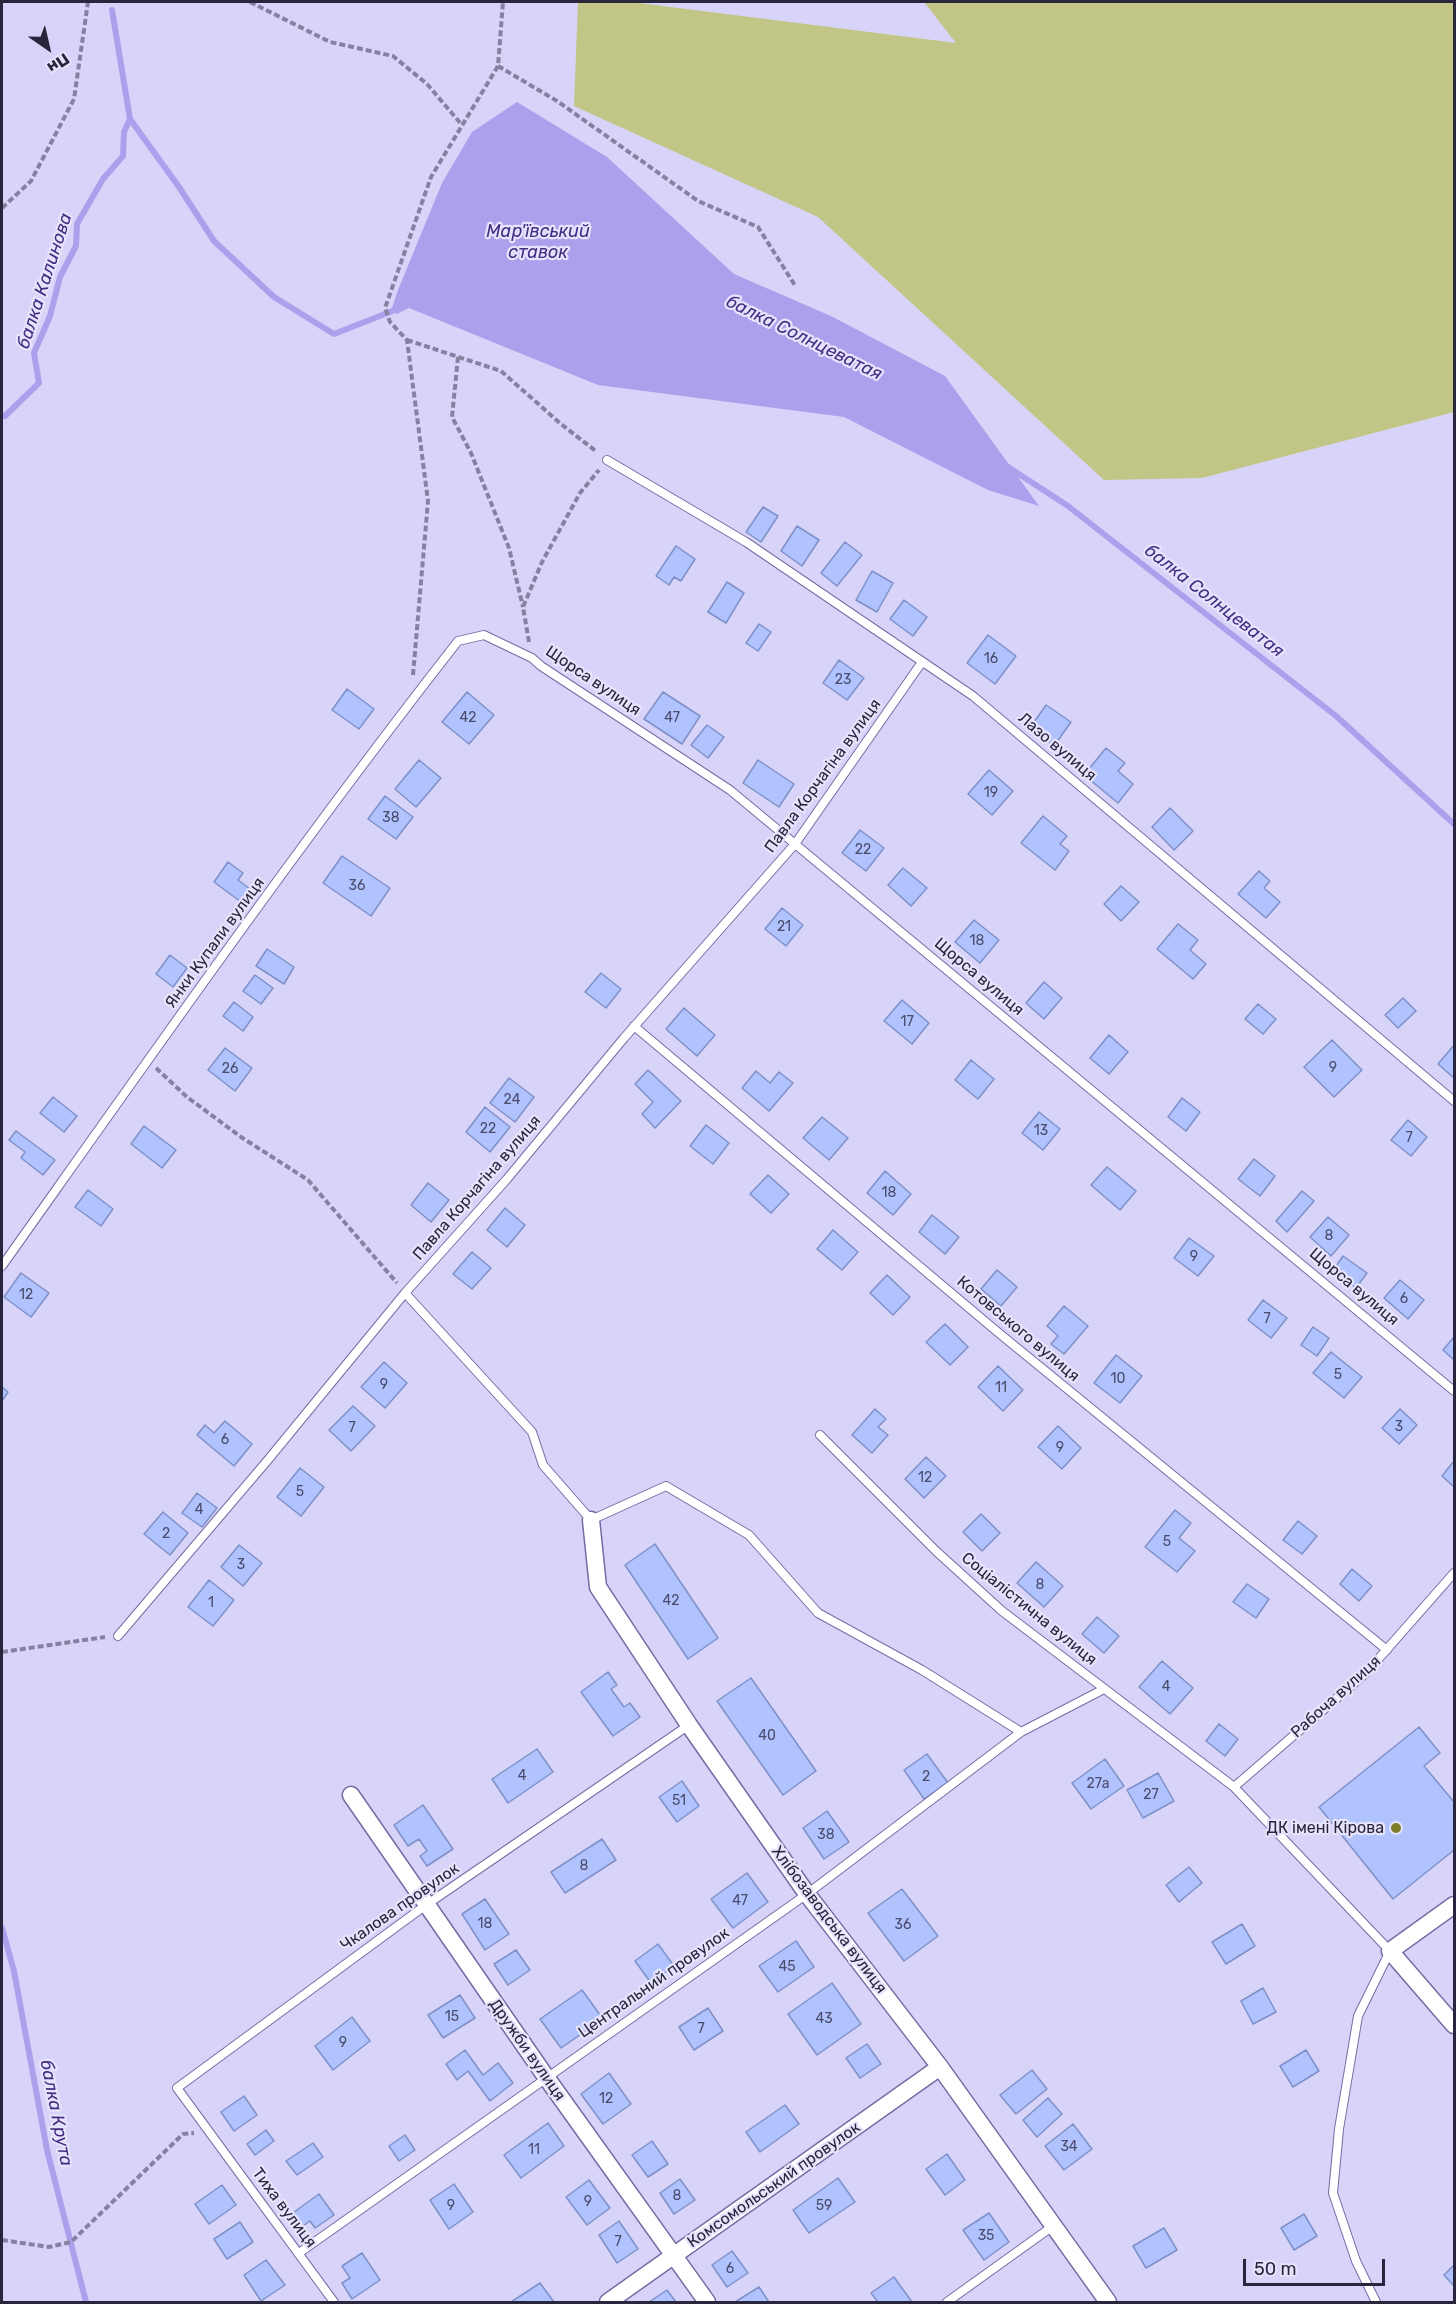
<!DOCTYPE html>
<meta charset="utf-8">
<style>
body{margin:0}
#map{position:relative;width:1456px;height:2304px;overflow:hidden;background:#d8d4f9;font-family:Rubik,sans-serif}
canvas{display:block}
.frame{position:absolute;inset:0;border:3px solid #29253d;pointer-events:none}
.north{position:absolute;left:18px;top:18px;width:60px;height:60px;-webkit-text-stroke:4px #e6e3fc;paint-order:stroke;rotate:146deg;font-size:16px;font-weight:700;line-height:24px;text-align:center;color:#29253d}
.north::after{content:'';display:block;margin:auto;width:21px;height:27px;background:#29253d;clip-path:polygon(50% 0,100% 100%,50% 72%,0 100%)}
.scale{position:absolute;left:1243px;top:2259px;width:142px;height:27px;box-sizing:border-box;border:3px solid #29253d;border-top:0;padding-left:8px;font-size:18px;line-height:21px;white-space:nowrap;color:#29253d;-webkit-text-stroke:4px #e6e3fc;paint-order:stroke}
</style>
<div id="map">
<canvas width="1456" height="2304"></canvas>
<div class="frame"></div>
<div class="north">Пн</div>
<div class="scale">50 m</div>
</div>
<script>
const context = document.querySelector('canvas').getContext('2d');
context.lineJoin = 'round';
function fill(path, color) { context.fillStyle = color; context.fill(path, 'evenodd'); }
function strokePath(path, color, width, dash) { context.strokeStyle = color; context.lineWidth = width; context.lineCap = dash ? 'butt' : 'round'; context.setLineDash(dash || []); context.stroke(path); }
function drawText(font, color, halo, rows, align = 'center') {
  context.font = font + ' Rubik,sans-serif'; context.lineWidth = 4.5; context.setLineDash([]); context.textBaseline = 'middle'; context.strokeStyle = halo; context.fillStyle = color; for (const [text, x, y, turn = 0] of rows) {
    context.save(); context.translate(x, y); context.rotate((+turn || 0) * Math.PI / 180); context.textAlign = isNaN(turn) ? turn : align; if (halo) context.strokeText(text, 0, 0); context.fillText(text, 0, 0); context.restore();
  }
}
const green = new Path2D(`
 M578,2h53l325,41 -32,-41h530v410l-252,66 -98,2 -286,-263 -244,-111z`);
const water = new Path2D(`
 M517,102l90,55 127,117 97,42 114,60 94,130 -51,-16 -144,-73 -246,-32 -189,-77 -12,6 -5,-6 6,-18 44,-107 30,-51z`);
const stream = new Path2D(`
 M130,119l49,68 35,54 60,56 60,37 66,-26
 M2,416h3l34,-33 -5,-30 16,-37 10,-39 16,-31 1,-22 26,-45 20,-23 1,-24 6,-13 -18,-109
 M1008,467l60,39 268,210 118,108
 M2,1928l12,43 33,179 39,152`);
const building = new Path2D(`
 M763,507l15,9 -17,26 -15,-10z
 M797,526l22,14 -17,26 -21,-15z
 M845,542l17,13 -25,31 -16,-13z
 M676,546l19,13 -14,22 -7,-4 -5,8 -13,-9z
 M872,571l21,12 -16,29 -21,-12z
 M727,582l17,11 -18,30 -18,-11z
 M904,600l23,17 -14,19 -23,-17z
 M759,624l12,8 -13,19 -12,-8z
 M988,635l28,21 -21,28 -28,-21z
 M839,660l25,18 -17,22 -24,-17z
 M347,689l27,20 -15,20 -27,-19z
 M467,692l27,23 -25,29 -27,-22z
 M663,692l37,24 -18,28 -38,-25z
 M1046,705l25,17 -17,24 -24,-18z
 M707,725l17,12 -16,21 -17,-13z
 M1106,748l19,15 -7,8 15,13 -15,19 -34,-28z
 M419,760l22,18 -25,29 -21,-18z
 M758,760l36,24 -15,23 -36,-24z
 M989,770l24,21 -21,24 -24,-21z
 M385,796l28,21 -17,22 -28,-20z
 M1170,808l23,23 -19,19 -22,-23z
 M1043,816l24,20 -7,8 9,7 -14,19 -34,-27z
 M860,830l24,18 -18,23 -24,-18z
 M342,856l48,32 -19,28 -48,-33z
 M228,862l15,11 -5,7 16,12 -9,13 -31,-23z
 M903,868l24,20 -16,18 -23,-21z
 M1259,871l11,10 -6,7 16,14 -14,16 -28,-24z
 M1121,886l18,16 -18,19 -17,-17z
 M782,908l21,17 -17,21 -21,-17z
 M974,920l25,20 -19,23 -25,-21z
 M1178,924l20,16 -8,10 16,14 -13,15 -36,-30z
 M267,949l27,18 -10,17 -28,-18z
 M170,955l17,13 -14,19 -17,-13z
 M601,973l20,16 -15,19 -21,-16z
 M255,975l18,13 -12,16 -18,-13z
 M1044,982l18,16 -18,21 -18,-16z
 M1403,998l13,13 -18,17 -13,-13z
 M902,1000l27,23 -17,21 -28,-23z
 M234,1002l19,15 -10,14 -20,-15z
 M1258,1004l18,15 -13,15 -18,-15z
 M684,1008l31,27 -18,21 -31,-27z
 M1109,1035l19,17 -19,22 -19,-16z
 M1332,1040l30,30 -28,27 -30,-30z
 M1454,1045v33l-16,-14z
 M225,1048l27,20 -17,23 -27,-21z
 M971,1060l23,19 -16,20 -23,-19z
 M648,1070l33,31 -26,27 -13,-14 11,-12 -18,-18z
 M756,1071l14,12 9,-11 14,11 -24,28 -27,-23z
 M509,1078l25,19 -19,25 -25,-19z
 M53,1097l24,19 -13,16 -24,-19z
 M1182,1098l18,14 -14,19 -18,-14z
 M485,1107l25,20 -20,25 -24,-20z
 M1039,1112l21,17 -17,21 -21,-17z
 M822,1117l26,21 -19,22 -26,-22z
 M1408,1120l19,17 -16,19 -20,-16z
 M706,1125l23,18 -16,21 -23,-18z
 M144,1126l32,24 -14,18 -31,-24z
 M16,1131l39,29 -12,15 -22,-17 4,-6 -16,-12z
 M1254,1159l21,17 -15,20 -22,-17z
 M1107,1167l29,24 -16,19 -29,-25z
 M885,1171l26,23 -18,21 -26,-22z
 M768,1175l21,19 -18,19 -21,-19z
 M428,1183l21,17 -18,22 -20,-17z
 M88,1190l25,19 -12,17 -26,-19z
 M1302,1191l12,10 -27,31 -11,-11z
 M505,1208l20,17 -18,22 -20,-17z
 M932,1215l27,22 -14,17 -26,-22z
 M1328,1217l21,18 -18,21 -21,-19z
 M833,1230l25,22 -16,18 -25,-21z
 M1189,1238l25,18 -16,20 -24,-18z
 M472,1252l19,16 -19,21 -19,-15z
 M1343,1256l24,17 -11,15 -24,-16z
 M997,1270l20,17 -16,19 -20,-17z
 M21,1273l28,20 -18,24 -27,-20z
 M887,1275l23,22 -17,18 -23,-22z
 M1400,1280l24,20 -16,19 -24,-21z
 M1263,1300l24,18 -16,20 -23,-18z
 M1064,1306l24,20 -24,28 -13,-10 7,-8 -11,-10z
 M945,1324l23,23 -18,18 -24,-23z
 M1313,1327l16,11 -12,18 -16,-11z
 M1454,1337v23l-11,-10z
 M1331,1352l31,25 -18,21 -31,-25z
 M1116,1355l26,21 -22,27 -26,-20z
 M384,1362l23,21 -22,25 -24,-21z
 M998,1366l25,24 -20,21 -25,-24z
 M2,1387l6,5 -6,9z
 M353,1406l22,20 -24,25 -22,-21z
 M875,1409l11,10 -8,8 10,8 -16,18 -20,-18z
 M1400,1409l17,16 -18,19 -17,-16z
 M225,1421l27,23 -18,22 -37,-31 8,-10 9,8z
 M1058,1426l23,22 -19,21 -24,-22z
 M926,1457l20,19 -22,22 -19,-19z
 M1454,1461v26l-12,-11z
 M300,1468l24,19 -23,29 -24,-19z
 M197,1493l20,15 -15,19 -20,-14z
 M1175,1510l16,13 -12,15 16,13 -18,21 -32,-25z
 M163,1512l25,21 -18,22 -26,-21z
 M981,1514l19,19 -18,18 -19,-19z
 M1298,1521l19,15 -15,18 -19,-14z
 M655,1544l63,94 -30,21 -63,-94z
 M239,1545l23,18 -19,23 -22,-19z
 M1036,1562l27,24 -19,21 -27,-24z
 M1352,1569l20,17 -13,15 -19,-17z
 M209,1580l25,20 -21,26 -25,-19z
 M1247,1584l22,15 -13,19 -23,-16z
 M1097,1617l22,19 -15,17 -22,-19z
 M1162,1661l31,27 -23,26 -31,-27z
 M608,1672l9,13 -6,4 13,18 6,-4 10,14 -27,19 -32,-44z
 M751,1678l65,93 -33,24 -66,-94z
 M1219,1724l19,15 -13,17 -19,-15z
 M1419,1727l21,26 -16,13 30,36v48l-61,49 -74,-92z
 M537,1749l16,23 -45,31 -16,-24z
 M927,1754l21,29 -24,16 -20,-29z
 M1105,1759l19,27 -33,23 -19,-26z
 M1158,1773l16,28 -31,17 -16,-28z
 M682,1781l17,25 -22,16 -18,-25z
 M423,1805l30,44 -26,17 -7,-10 7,-5 -8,-12 -11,7 -14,-21z
 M827,1811l22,31 -25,17 -21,-31z
 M602,1839l14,21 -51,33 -14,-21z
 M1189,1867l13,16 -23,19 -13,-17z
 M747,1873l21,29 -35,26 -22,-29z
 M902,1889l36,47 -34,25 -36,-48z
 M485,1899l24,35 -24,16 -23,-36z
 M1242,1924l13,22 -29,18 -14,-22z
 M796,1941l18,26 -36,25 -19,-26z
 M658,1944l16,22 -23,17 -16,-22z
 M516,1950l14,20 -22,15 -14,-21z
 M832,1983l29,41 -44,31 -29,-41z
 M1263,1988l13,24 -23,12 -12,-23z
 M582,1990l21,29 -42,29 -21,-29z
 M460,1995l15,23 -32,20 -15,-23z
 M708,2008l15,23 -29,19 -15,-23z
 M352,2017l18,24 -37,29 -18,-24z
 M867,2044l14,20 -21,14 -14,-20z
 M465,2050l18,25 15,-12 15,20 -23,18 -22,-30 -11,9 -11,-16z
 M1306,2050l13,21 -26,16 -13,-21z
 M1032,2070l15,19 -31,25 -16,-19z
 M609,2073l22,31 -28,20 -22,-30z
 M244,2096l13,19 -23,16 -13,-19z
 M1048,2098l14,16 -25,23 -14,-17z
 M785,2105l14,19 -39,28 -14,-20z
 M548,2123l16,23 -43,32 -17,-23z
 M1073,2124l19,25 -28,21 -19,-24z
 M266,2130l8,11 -19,14 -8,-11z
 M405,2135l10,15 -16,11 -10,-15z
 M652,2141l16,23 -20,13 -16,-22z
 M313,2143l10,14 -26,18 -11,-14z
 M947,2154l18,26 -20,15 -19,-26z
 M838,2178l17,24 -46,31 -16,-23z
 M680,2179l15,21 -21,14 -14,-21z
 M589,2180l21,28 -23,17 -21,-28z
 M454,2184l19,28 -24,17 -19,-29z
 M222,2185l14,20 -27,19 -14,-20z
 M319,2194l15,21 -19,13 -5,-7 -10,7 -10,-13z
 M989,2213l20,29 -25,18 -21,-30z
 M1304,2214l13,22 -23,14 -13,-22z
 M619,2221l19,28 -21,14 -18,-28z
 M240,2222l13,20 -26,17 -13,-20z
 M1164,2228l13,22 -31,18 -13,-22z
 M732,2251l16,22 -21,14 -15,-22z
 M362,2253l18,27 -28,19 -10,-16 8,-5 -8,-12z
 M266,2260l19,25 -24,16 -17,-26z
 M1454,2265v21l-10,-11z
 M894,2277l18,25h-34l-7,-9z
 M540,2283l14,19h-43z
 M759,2287l10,15h-34z
 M667,2290l9,12h-27z`);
const path = new Path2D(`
 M250,2l80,40 63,14 34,28 35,41
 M498,66l59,35 141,100 60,26 38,60
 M2,208l29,-27 43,-82 14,-97
 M407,340l94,31 60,53 36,28
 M458,357l-6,60 19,36 38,95 14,59
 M529,642l-6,-35 19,-45 38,-69 19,-23
 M413,675l15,-174 -21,-161 -17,-18 -5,-14 46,-131 67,-111 5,-64
 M156,1068l31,29 54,40 67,43 89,103
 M2,1652l103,-15
 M2,2240l47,7 22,-5 112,-108 11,-1`);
const service = new Path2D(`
 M607,460l139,82 227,154 481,405
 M634,1026l366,308 387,316
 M2,1266c149,-210 297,-422 456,-625l26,-6 48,23 9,8 189,124 724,601
 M405,1293l127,139 11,33 48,55 75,-34 83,49 69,78 104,57 99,62
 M820,1435l116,116 66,60 232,176 156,164 -32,65 -19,113 -6,64 23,68 20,41
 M118,1636l149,-175 138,-168 102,-114 117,-141 171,-194 127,-182
 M1234,1787l132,-114 88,-100
 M299,2253l508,-359 214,-162 83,-43
 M334,2302l-157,-214 249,-183 263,-180
 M947,2302l106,-76`);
const minor = new Path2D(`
 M591,1520l7,67 91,138 118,169 133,173 168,235
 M351,1795l195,282 161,225
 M1454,1905l-64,46 64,74
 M608,2302l332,-235`);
const markers = [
 [1396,1828,6,"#7c7e27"]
];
const numberNames = [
 ["16",991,659],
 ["23",843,680],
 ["42",468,718],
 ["47",672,718],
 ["19",991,793],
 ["38",391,818],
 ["22",863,850],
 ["36",357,886],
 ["21",784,927],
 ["18",977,941],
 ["17",907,1022],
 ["9",1333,1068],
 ["26",230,1069],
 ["24",512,1100],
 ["22",488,1129],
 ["13",1041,1131],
 ["7",1409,1138],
 ["18",889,1193],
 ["8",1329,1236],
 ["9",1194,1257],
 ["12",26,1295],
 ["6",1404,1299],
 ["7",1267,1319],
 ["5",1338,1375],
 ["10",1118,1379],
 ["9",384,1385],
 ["11",1001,1388],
 ["3",1399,1427],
 ["7",352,1428],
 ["6",225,1440],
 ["9",1060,1448],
 ["12",925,1478],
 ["5",300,1492],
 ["4",199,1510],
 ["2",166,1534],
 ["5",1167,1542],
 ["3",241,1565],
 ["8",1040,1585],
 ["42",671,1601],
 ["1",211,1603],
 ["4",1166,1687],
 ["40",767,1736],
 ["4",522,1776],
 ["2",926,1777],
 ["27а",1098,1784],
 ["27",1151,1795],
 ["51",679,1801],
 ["38",826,1835],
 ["8",584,1866],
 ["47",740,1901],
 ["18",485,1924],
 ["36",903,1925],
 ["45",787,1967],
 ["15",452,2017],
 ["43",824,2019],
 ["7",701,2029],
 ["9",343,2043],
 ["12",606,2099],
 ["34",1069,2147],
 ["11",534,2150],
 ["8",677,2196],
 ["9",588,2202],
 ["9",451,2206],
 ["59",824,2206],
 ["35",986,2236],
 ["7",618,2242],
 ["6",730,2269]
];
const streetNames = [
 ["Щорса вулиця",593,681,34],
 ["Лазо вулиця",1057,747,40],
 ["Павла Корчагіна вулиця",823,776,-54],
 ["Янки Купали вулиця",215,943,-54],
 ["Щорса вулиця",979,977,40],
 ["Павла Корчагіна вулиця",477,1188,-49],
 ["Щорса вулиця",1354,1287,40],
 ["Котовського вулиця",1018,1329,40],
 ["Соціалістична вулиця",1029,1609,39],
 ["Рабоча вулиця",1336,1697,-42],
 ["Чкалова провулок",400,1907,-35],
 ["Хлібозаводська вулиця",829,1920,53],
 ["Центральний провулок",654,1983,-35],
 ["Дружби вулиця",527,2050,55],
 ["Комсомольський провулок",774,2185,-35],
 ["Тиха вулиця",284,2208,53]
];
const poiNames = [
 ["ДК імені Кірова",1384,1828]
];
const waterNames = [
 ["Мар'ївський",538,232],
 ["ставок",538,253],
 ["балка Калинова",45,281,-72],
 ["балка Солнцеватая",804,338,26],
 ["балка Солнцеватая",1214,601,38],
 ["балка Крута",56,2113,79]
];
fill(green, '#c1c585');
fill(water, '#aca0ec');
strokePath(stream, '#aca0ec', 6);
fill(building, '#b0c3fe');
strokePath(building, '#7f90c8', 1.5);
strokePath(service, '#756ca4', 10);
strokePath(minor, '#756ca4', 19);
strokePath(path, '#8581a0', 4, [6, 3]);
strokePath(service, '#fff', 8);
strokePath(minor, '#fff', 16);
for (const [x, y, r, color] of markers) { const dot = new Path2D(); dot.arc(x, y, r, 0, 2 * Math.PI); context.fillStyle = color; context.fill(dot); strokePath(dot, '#e6e3fc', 2); }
drawText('14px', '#4b4c6d', null, numberNames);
drawText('16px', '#29253d', '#e6e3fc', streetNames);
drawText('16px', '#29253d', '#e6e3fc', poiNames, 'right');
drawText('italic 18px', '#442d83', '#e6e3fc', waterNames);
</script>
